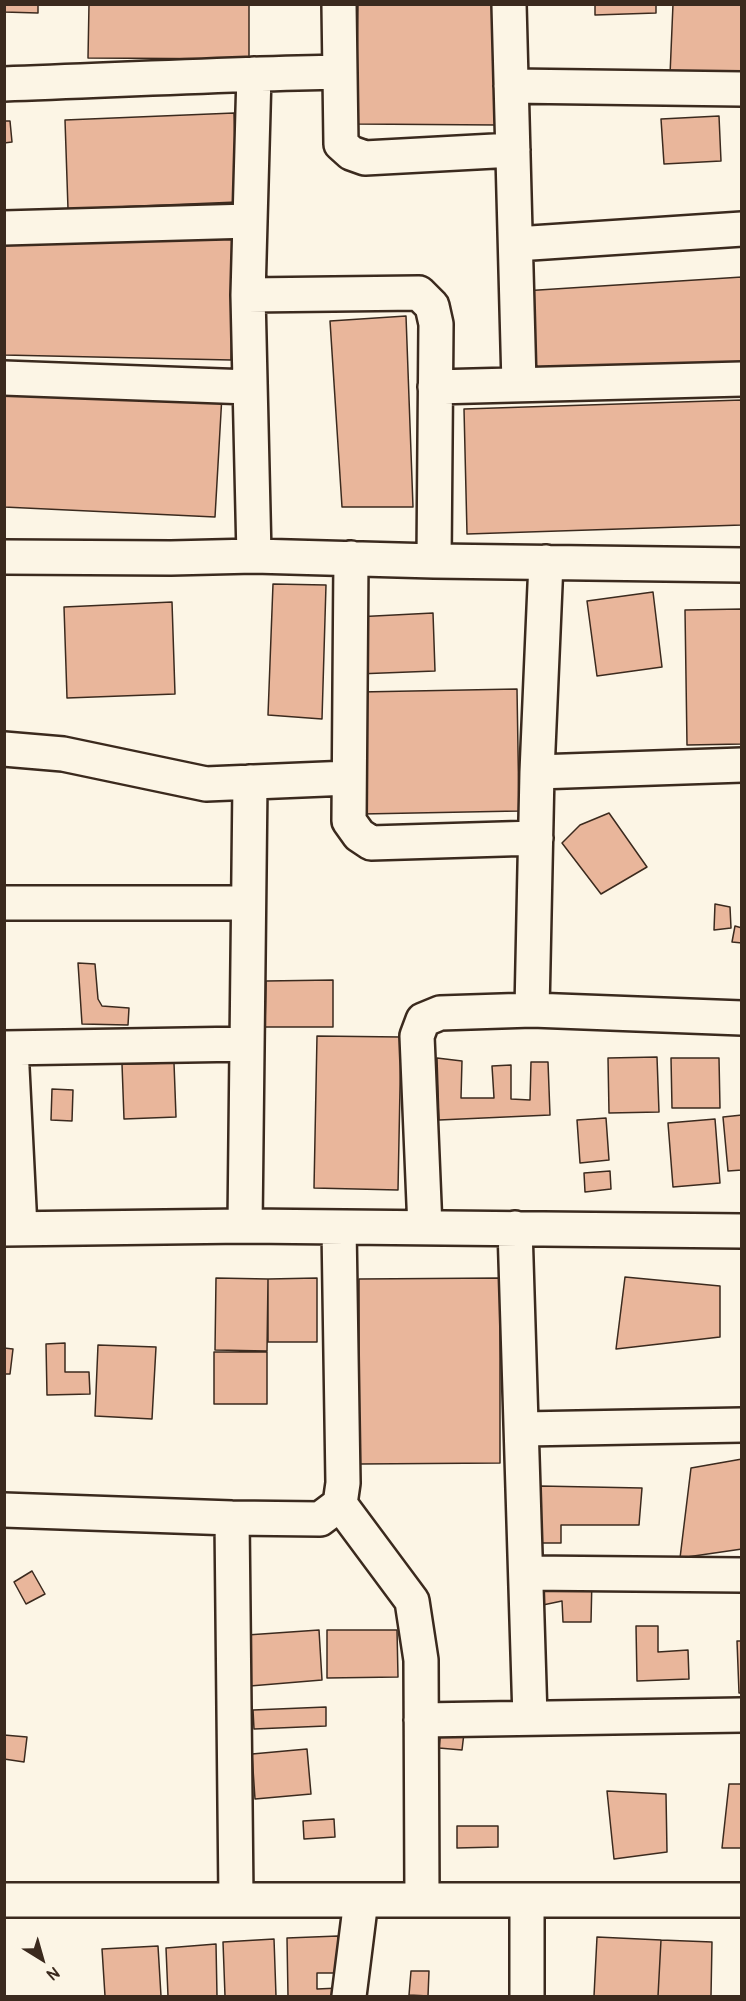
<!DOCTYPE html>
<style>
body{margin:0}
#map{position:relative;width:746px;height:2001px;overflow:hidden;background:#fcf5e5;font-family:Pangolin,sans-serif}
canvas{display:block}
.frame{position:absolute;inset:0;border:6px solid #3b2a1e;pointer-events:none}
.north{position:absolute;left:12px;top:1929px;width:60px;height:60px;-webkit-text-stroke:4px #fcf5e5;paint-order:stroke;rotate:143deg;font-size:16px;font-weight:700;line-height:24px;text-align:center;color:#3b2a1e}
.north::after{content:'';display:block;margin:auto;width:21px;height:27px;background:#3b2a1e;clip-path:polygon(50% 0,100% 100%,50% 72%,0 100%)}
</style>
<div id="map">
<canvas width="746" height="2001"></canvas>
<div class="frame"></div>
<div class="north">N</div>
</div>
<script>
const context = document.querySelector('canvas').getContext('2d');
context.lineJoin = 'round';
function fill(path, color) { context.fillStyle = color; context.fill(path, 'evenodd'); }
function strokePath(path, color, width, dash) { context.strokeStyle = color; context.lineWidth = width; context.lineCap = dash ? 'butt' : 'round'; context.setLineDash(dash || []); context.stroke(path); }
const building = new Path2D(`
 M4,4h34v9l-34,-1z
 M89,4h160v55l-161,-1z
 M358,4h141l-1,121 -142,-1z
 M595,4h61v9l-61,2z
 M673,4h69v74l-72,-3z
 M234,113l3,89 -169,7 -3,-89z
 M719,116l2,45 -57,3 -3,-45z
 M4,121h6l2,21 -8,1z
 M4,233l230,5 -3,122 -227,-5z
 M742,277v87l-214,14 -5,-87z
 M406,316l7,191h-71l-12,-186z
 M4,384l218,11 -7,122 -211,-10z
 M742,400v125l-275,9 -3,-125z
 M273,584l53,1 -4,134 -54,-4z
 M653,592l9,75 -65,9 -10,-75z
 M172,602l3,92 -108,4 -3,-91z
 M742,609v135l-55,1 -2,-135z
 M433,613l2,58 -78,3 -2,-57z
 M517,689l2,122 -157,3 -2,-122z
 M609,813l38,54 -46,27 -39,-51 18,-18z
 M715,904l15,3 1,21 -17,2z
 M735,926l7,2v15l-10,-1z
 M78,963l17,1 3,35 4,7 27,2 -1,17 -46,-1z
 M333,980v47h-68l1,-46z
 M317,1036l84,1 -3,153 -84,-2z
 M657,1057l2,55 -50,1 -1,-55z
 M437,1058l25,3 -1,37h33l-2,-32 19,-1v34l19,1 1,-38h17l2,53 -111,5z
 M671,1058h48l1,50h-48z
 M174,1063l2,54 -52,2 -2,-55z
 M52,1089l21,1 -1,31 -21,-1z
 M742,1115v55l-14,1 -5,-54z
 M606,1118l3,42 -29,3 -3,-43z
 M715,1119l5,64 -47,4 -5,-64z
 M610,1171l1,18 -26,3 -1,-19z
 M625,1277l95,9v51l-104,12z
 M216,1278l52,1 -1,72 -52,-1z
 M317,1278v64h-49v-63z
 M500,1278v185l-141,1v-185z
 M65,1343v29h24l1,22 -43,1 -1,-51z
 M98,1345l58,2 -4,72 -57,-3z
 M4,1348l9,1 -3,25h-6z
 M214,1352h53v52h-53z
 M742,1459v90l-62,9 11,-90z
 M540,1486l102,2 -3,37h-78v18h-21z
 M32,1571l13,23 -19,10 -12,-22z
 M592,1578l-1,44h-28l-1,-21 -24,5 -2,-27z
 M636,1626h22v26l30,-2 1,29 -52,2z
 M319,1630l3,50 -72,6 -3,-51z
 M327,1630h70l1,47 -71,1z
 M737,1641h5v52h-3z
 M326,1707v19l-72,3 -1,-19z
 M441,1730l23,3 -2,17 -23,-2z
 M4,1735l23,2 -3,25 -20,-3z
 M307,1749l4,45 -56,5 -3,-45z
 M729,1784h13v64h-20z
 M607,1791l59,3 1,58 -53,7z
 M334,1819l1,18 -31,2 -1,-18z
 M457,1826h41v21l-41,1z
 M338,1936l1,37h-22v16l22,-1v8h-51l-1,-58z
 M597,1937l64,3 -3,56h-64z
 M274,1939l2,57h-51l-2,-54z
 M661,1940l51,2 -1,54h-53z
 M216,1944l1,52h-49l-2,-48z
 M158,1946l3,50h-56l-3,-47z
 M411,1971h18l-1,25 -19,-1z`);
const street = new Path2D(`
 M339,4l2,140 10,9 14,5 148,-8
 M509,4l10,380
 M254,74l-6,221 6,261
 M4,84c112,-4 224,-10 336,-12
 M511,86l231,3
 M4,228l246,-7
 M516,244l226,-15
 M248,295l171,-2 13,13 4,18 -2,237
 M4,378l245,9
 M435,387l307,-8
 M4,557l167,1 83,-2 180,5 308,4
 M351,558l-2,263 10,14 12,8 165,-5
 M4,749l59,5 143,30 143,-6
 M537,772l205,-7
 M4,903h244
 M532,1010l5,-238 9,-210
 M4,1048l243,-4
 M11,1048l9,180
 M245,1226l497,5
 M425,1228l-8,-192 6,-16 17,-7 92,-3 210,8
 M515,1228l15,490
 M4,1229l241,-3 5,-444
 M523,1429l219,-4
 M340,1504l72,97 9,59 1,239
 M4,1510l228,8 88,1 20,-15 3,-21 -4,-256
 M232,1518l4,381
 M527,1573l215,2
 M421,1720l321,-5
 M4,1900h738
 M349,1996l12,-96
 M527,1996v-96`);
fill(building, '#e9b69b');
strokePath(building, '#3b2a1e', 1.5);
strokePath(street, '#3b2a1e', 38);
strokePath(street, '#fcf5e5', 33);
</script>
